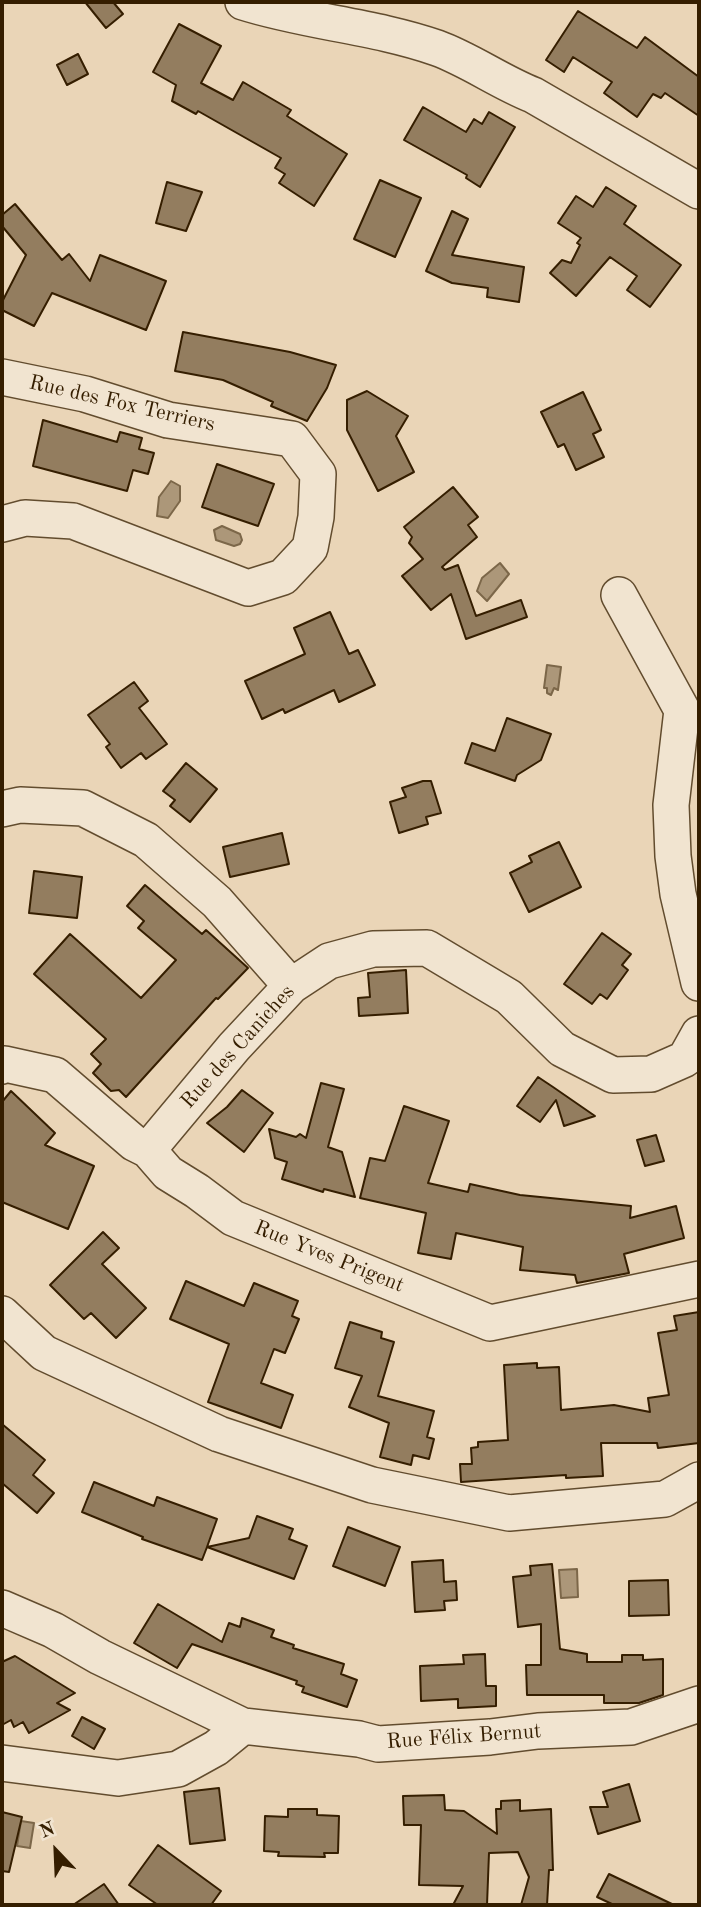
<!DOCTYPE html>
<meta charset="utf-8">
<style>
body{margin:0}
#map{position:relative;width:701px;height:1907px;overflow:hidden;background:#ead5b7;font-family:"Old Standard TT",serif}
canvas{display:block}
.frame{position:absolute;inset:0;border:4px solid #351e00;pointer-events:none}
.north{position:absolute;left:21px;top:1816px;width:70px;height:70px;-webkit-text-stroke:5px #f1e4d0;paint-order:stroke;rotate:337deg;font-size:19px;font-weight:700;line-height:28px;text-align:center;color:#351e00}
.north::after{content:'';display:block;margin:auto;width:24px;height:32px;background:#351e00;clip-path:polygon(50% 0,100% 100%,50% 72%,0 100%)}
</style>
<div id="map">
<canvas width="701" height="1907"></canvas>
<div class="frame"></div>
<div class="north">N</div>
</div>
<script>
const context = document.querySelector('canvas').getContext('2d');
context.lineJoin = 'round';
function fill(path, color) { context.fillStyle = color; context.fill(path, 'evenodd'); }
function strokePath(path, color, width, dash) { context.strokeStyle = color; context.lineWidth = width; context.lineCap = dash ? 'butt' : 'round'; context.setLineDash(dash || []); context.stroke(path); }
function drawText(font, color, halo, rows, align = 'center') {
  context.font = font + ' "Old Standard TT",serif'; context.lineWidth = 7; context.setLineDash([]); context.textBaseline = 'middle'; context.strokeStyle = halo; context.fillStyle = color; for (const [text, x, y, turn = 0] of rows) {
    context.save(); context.translate(x, y); context.rotate((+turn || 0) * Math.PI / 180); context.textAlign = isNaN(turn) ? turn : align; if (halo) context.strokeText(text, 0, 0); context.fillText(text, 0, 0); context.restore();
  }
}
const water = new Path2D(`
 M171,481l9,5v15l-12,17 -11,-2 2,-19z
 M222,526l18,8 2,6 -2,4 -6,2 -18,-6 -2,-10z
 M500,563l9,11 -22,27 -10,-10 5,-13z
 M547,665l14,2 -3,23 -4,-2 -3,7 -4,-2v-5h-3z
 M577,1569l1,28 -17,1 -2,-28z
 M21,1821l13,2 -4,25 -13,-2z`);
const building = new Path2D(`
 M85,2h28l10,12 -17,14z
 M578,11l59,37 8,-11 54,40v39l-34,-23 -4,5 -8,-4 -16,23 -33,-24 8,-11 -39,-25 -9,15 -18,-12z
 M179,24l42,22 -20,37 32,17 10,-18 48,28 -4,6 60,38 -33,52 -35,-23 6,-9 -10,-6 6,-10 -83,-47 -2,3 -24,-13 4,-16 -23,-13z
 M78,54l10,20 -21,11 -10,-20z
 M423,107l43,25 8,-13 8,5 7,-12 26,15 -35,60 -14,-9 1,-3 -63,-35z
 M380,180l41,18 -26,59 -41,-18z
 M167,182l35,10 -16,39 -30,-8z
 M606,187l30,19 -12,18 57,41 -31,42 -23,-17 10,-14 -27,-19 -34,39 -26,-23 12,-13 9,3 9,-18 -3,-2 4,-5 -23,-15 18,-27 17,11z
 M15,204l47,56 7,-6 21,27 10,-26 66,26 -20,49 -94,-37 -18,33 -32,-16v-8l24,-47 -24,-29v-11z
 M452,211l16,8 -16,36 72,12 -5,35 -32,-5 1,-9 -36,-5 -26,-12z
 M183,332l107,20 46,13 -9,23 -20,33 -36,-15 2,-4 -50,-22 -48,-9z
 M367,391l41,25 -12,20 18,36 -36,19 -31,-61v-30z
 M583,392l18,38 -8,4 11,23 -28,13 -12,-26 -6,3 -17,-35z
 M43,420l74,22 3,-10 22,6 -3,11 15,4 -6,21 -15,-4 -6,21 -94,-25z
 M217,464l57,20 -16,42 -56,-19z
 M453,487l25,30 -10,8 9,12 -35,30 3,3 13,-5 18,51 45,-16 6,17 -61,22 -15,-45 -20,16 -29,-34 21,-17 -14,-16 3,-6 -8,-10z
 M330,612l19,42 9,-4 17,35 -36,17 -5,-12 -49,23 -2,-4 -21,10 -17,-38 60,-27 -11,-26z
 M134,682l14,19 -9,7 28,36 -21,15 -5,-6 -20,15 -15,-21 4,-3 -22,-29z
 M507,718l44,16 -10,26 -24,15 -2,6 -50,-18 7,-20 23,8z
 M186,763l31,26 -27,33 -20,-16 5,-6 -12,-9z
 M423,781h8l10,32 -15,4 2,7 -29,9 -9,-31 16,-5 -4,-9z
 M282,833l7,31 -59,13 -7,-30z
 M559,842l22,45 -52,25 -19,-39 22,-11 -3,-6z
 M34,871l48,6 -5,41 -48,-5z
 M145,885l57,49 4,-4 42,38 -30,31 -2,-1 -90,99 -7,-7 -8,1 -18,-18 8,-9 -10,-10 15,-15 -72,-65 36,-40 71,64 35,-38 -38,-32 6,-7 -17,-15z
 M602,933l29,21 -9,11 6,5 -21,29 -7,-5 -8,10 -28,-20z
 M406,970l2,43 -49,3 -1,-18 12,-1 -2,-24z
 M538,1077l15,10 42,29 -31,10 -8,-26 -16,22 -23,-16z
 M321,1083l23,6 -16,58 14,5 13,45 -31,-8 -1,3 -41,-13 5,-17 -12,-4 -6,-29 27,8 4,-3 6,4z
 M242,1090l31,23 -29,39 -37,-29 20,-16z
 M11,1091l44,42 -10,12 49,21 -26,63 -66,-27v-100z
 M404,1106l45,15 -21,62 40,9 2,-8 50,11 111,11 -1,12 46,-12 8,32 -60,16 5,19 -52,10 -2,-8 -55,-5 3,-23 -67,-14 -5,26 -33,-6 8,-40 -66,-15 10,-40 15,3z
 M656,1135l8,26 -19,5 -8,-26z
 M103,1232l16,16 -17,16 44,44 -30,30 -25,-25 -7,6 -34,-34z
 M186,1281l58,25 10,-23 44,18 -6,15 7,3 -14,34 -11,-4 -13,34 32,12 -12,33 -73,-26 21,-58 -59,-25z
 M699,1312v131l-41,5 -1,-5h-56l2,33 -37,2v-3l-105,7 -1,-18h12l-1,-16 7,-1v-5l30,-2 -4,-75 33,-2v5l22,-1 2,43 53,-5 36,7 -2,-14 21,-3 -11,-62 19,-3 -3,-14z
 M350,1322l32,10 -1,6 13,4 -16,54 56,15 -7,26 7,2 -5,20 -16,-4 -2,10 -31,-8 9,-34 -40,-16 13,-31 -27,-8z
 M2,1424l43,36 -12,15 21,18 -17,20 -35,-30z
 M94,1482l60,24 3,-9 60,22 -10,28 42,-9 8,-22 36,13 -4,10 18,7 -13,33 -87,-32 -5,13 -60,-21 1,-2 -61,-25z
 M348,1527l52,20 -15,39 -52,-20z
 M443,1560l1,22 12,-1 1,19 -13,1 1,9 -30,2 -3,-50z
 M552,1564l8,85 27,5v8h35v-7h21v5l20,-1v36l-24,8h-35v-8h-77l-1,-30h15v-41l-23,3 -5,-50 18,-2 -1,-9z
 M668,1580l1,35 -40,1v-35z
 M158,1604l64,38 7,-19 11,4 2,-9 32,12 -3,7 23,8 -1,3 51,16 -3,10 16,6 -10,27 -45,-15 2,-5 -8,-3 1,-3 -105,-37 -15,24 -43,-25z
 M485,1654l1,32h10v20l-38,2v-9l-37,2 -1,-35 44,-2 -1,-9z
 M15,1656l60,37 -18,10 13,7 -41,23 -6,-11 -9,5 -3,-7 -9,5v-63z
 M82,1717l23,12 -11,20 -22,-13z
 M629,1784l11,37 -42,13 -8,-27h18l-5,-15z
 M219,1788l6,52 -35,4 -6,-52z
 M444,1795l1,15 19,1 33,23 -1,-25h5v-8l19,-1v11l31,-2 2,61h-4l-2,35h-26l8,-28 -11,-25 -29,1 -2,52h-34l10,-19 -44,-1 2,-60h-17l-1,-29z
 M288,1809h29v6l22,1 -1,37h-14l1,4 -47,-1 1,-4 -15,-1 1,-35 23,1z
 M2,1812l20,5 -13,55 -7,-1z
 M158,1845l63,46 -10,14h-53l-29,-20z
 M609,1874l65,31h-60l-17,-8z
 M104,1884l15,21h-46z`);
const minor = new Path2D(`
 M243,2c63,20 131,24 194,46 33,12 63,34 96,47l166,96
 M2,377l83,17 83,26 124,19 26,35 -2,43 -6,31 -27,29 -35,11 -175,-67 -48,-3 -23,6
 M619,595l63,115 -11,95 2,51 5,38 21,89
 M2,809l18,-4 63,3 63,32 71,62 74,84
 M2,1066l3,-2 50,11 79,68 14,7 20,23 29,18 36,27 257,105 209,-44
 M148,1150l86,-103 57,-61 38,-25 44,-12 54,-1 82,49 53,52 51,26 38,-1 34,-15 14,-25
 M2,1314l42,39 175,81 153,51 137,28 156,-14 34,-19
 M2,1608l51,22 47,27 143,69 116,13 19,5 112,-7 48,-6 93,-4 68,-23
 M2,1763l116,15 60,-9 38,-21 27,-22`);
const streetNames = [
 ["Rue des Fox Terriers",122,404,13],
 ["Rue des Caniches",238,1047,-48],
 ["Rue Yves Prigent",329,1257,22],
 ["Rue Félix Bernut",464,1737,-4]
];
fill(water, '#ac9779');
strokePath(water, '#7c6749', 2);
fill(building, '#937d5f');
strokePath(building, '#351e00', 2);
strokePath(minor, '#624c2e', 38);
strokePath(minor, '#f1e4d0', 35);
drawText('21px', '#351e00', '#f1e4d0', streetNames);
</script>
